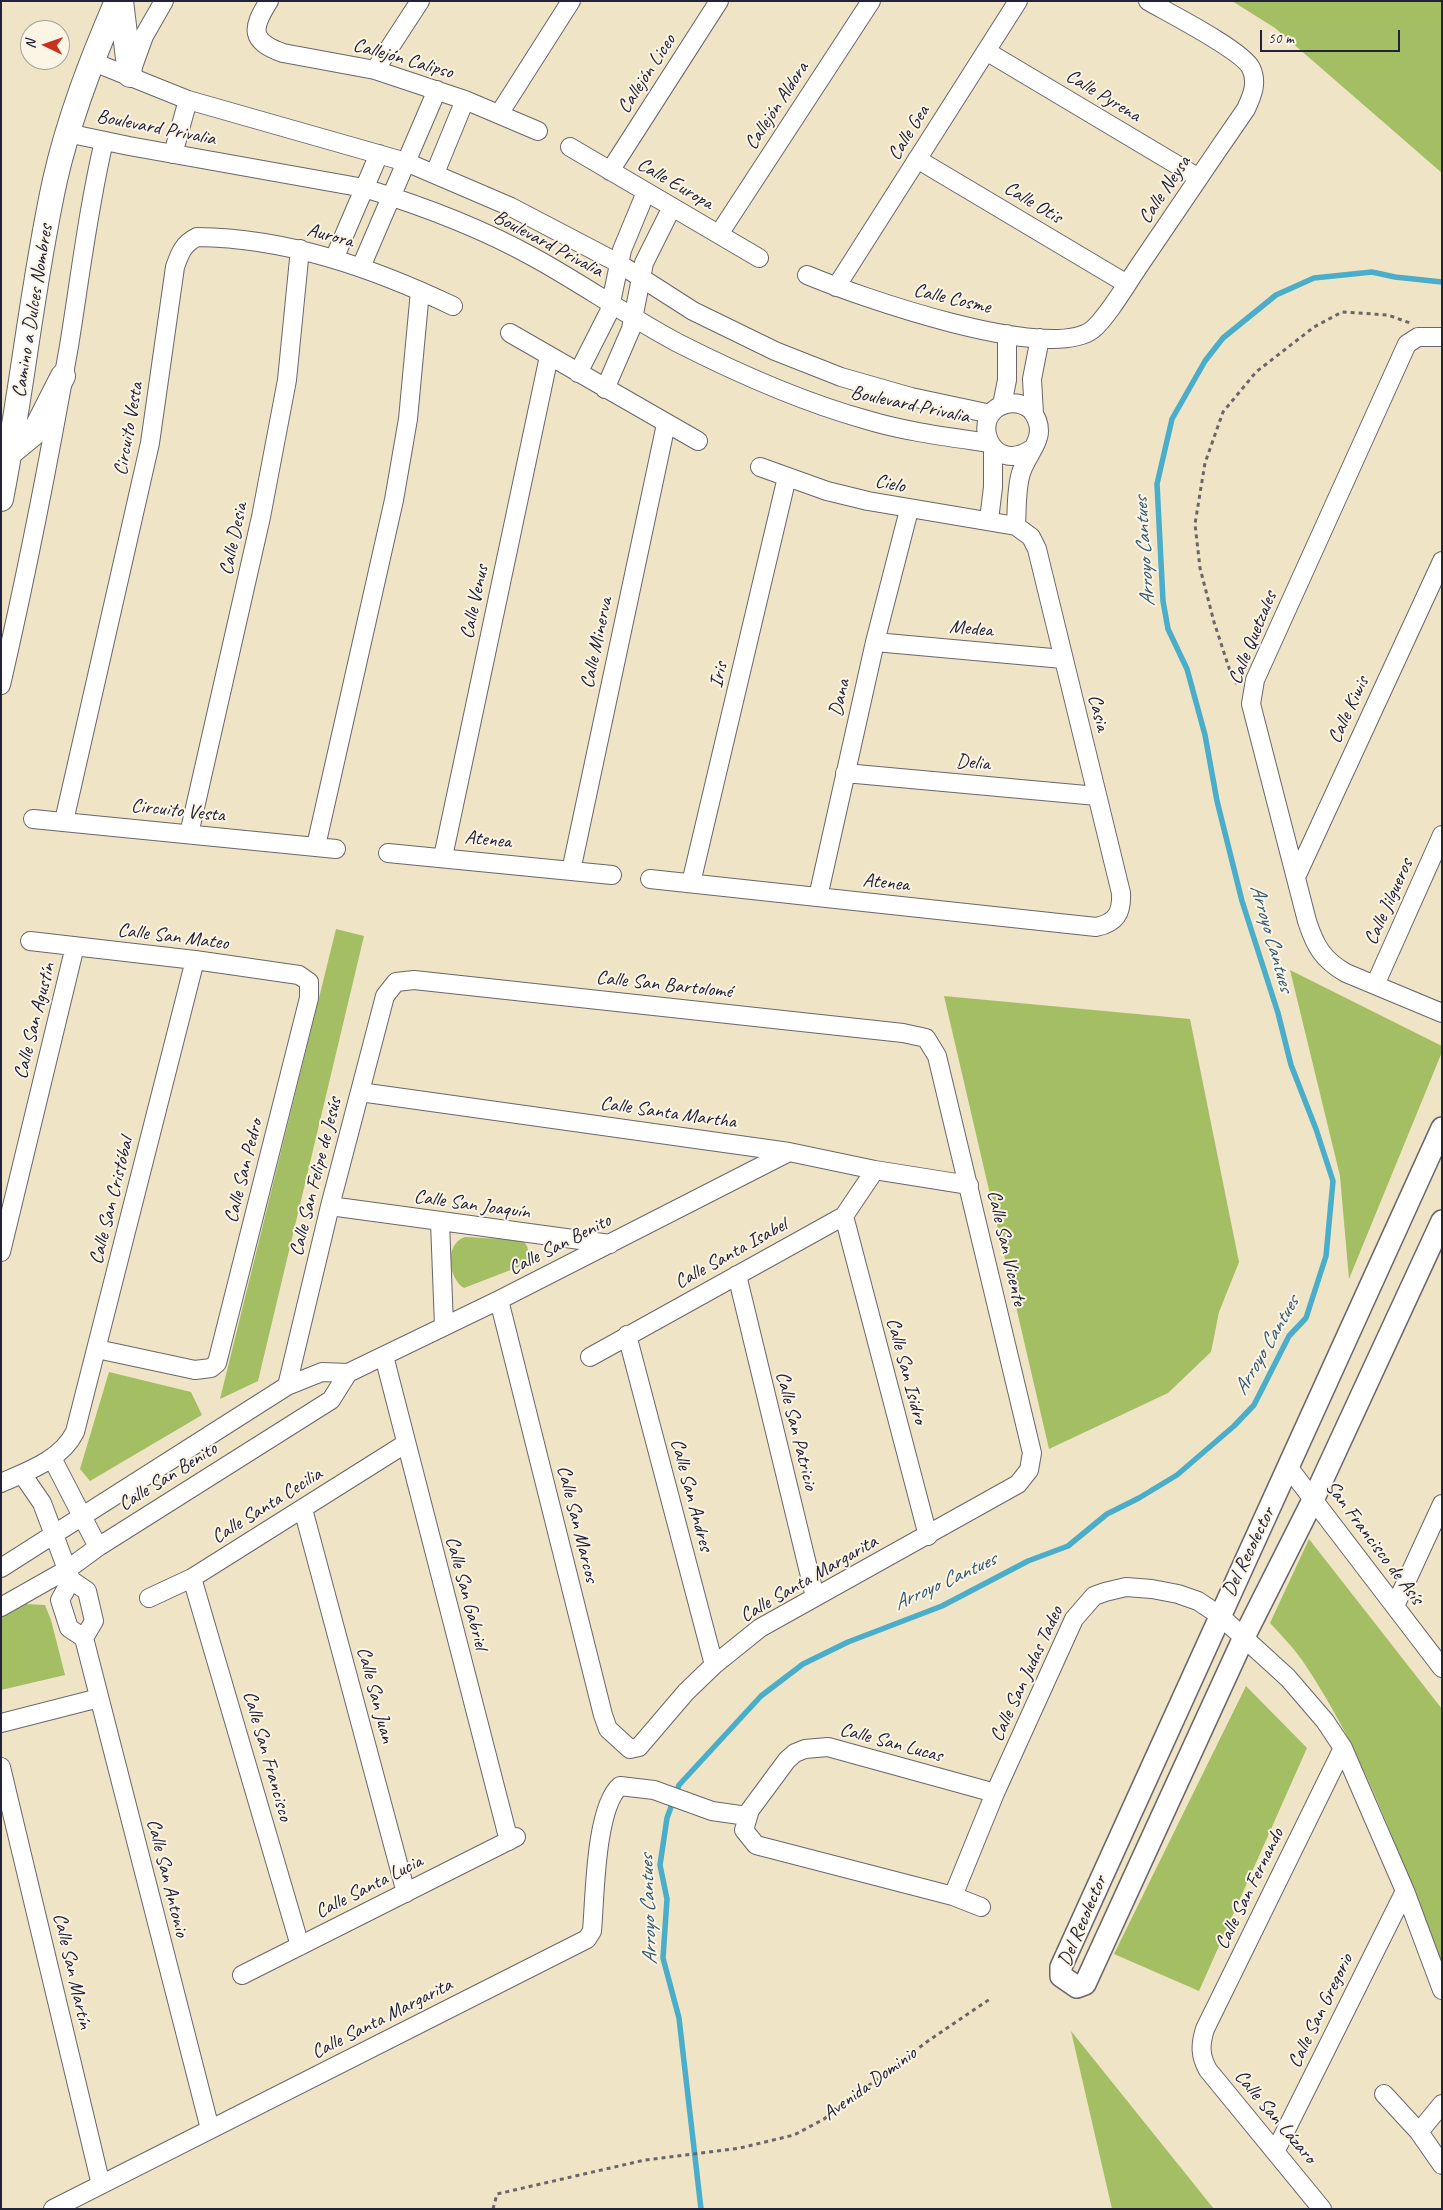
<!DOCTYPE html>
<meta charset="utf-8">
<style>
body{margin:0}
#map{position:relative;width:1443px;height:2210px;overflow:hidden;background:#efe4c5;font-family:Caveat,sans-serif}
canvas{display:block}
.frame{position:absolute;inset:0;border:2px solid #22223b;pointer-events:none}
.north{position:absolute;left:20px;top:20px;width:50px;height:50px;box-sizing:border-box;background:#fcf5e5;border:1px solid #a5a1a1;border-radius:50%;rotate:273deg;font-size:14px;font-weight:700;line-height:20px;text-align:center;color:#22223b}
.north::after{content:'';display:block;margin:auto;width:18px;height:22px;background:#c8321e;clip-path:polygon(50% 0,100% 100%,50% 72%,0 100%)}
.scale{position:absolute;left:1260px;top:30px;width:140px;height:22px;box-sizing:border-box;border:2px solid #22223b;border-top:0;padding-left:6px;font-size:15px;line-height:18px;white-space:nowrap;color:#22223b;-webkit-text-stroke:4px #fcf5e5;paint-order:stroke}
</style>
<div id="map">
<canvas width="1443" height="2210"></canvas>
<div class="frame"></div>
<div class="north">N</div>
<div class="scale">50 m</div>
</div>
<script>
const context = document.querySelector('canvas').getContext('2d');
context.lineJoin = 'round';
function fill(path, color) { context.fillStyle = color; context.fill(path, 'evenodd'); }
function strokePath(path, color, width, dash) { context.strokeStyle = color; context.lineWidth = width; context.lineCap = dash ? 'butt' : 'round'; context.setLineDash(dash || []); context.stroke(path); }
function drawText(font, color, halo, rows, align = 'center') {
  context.font = font + ' Caveat,sans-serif'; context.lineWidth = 4; context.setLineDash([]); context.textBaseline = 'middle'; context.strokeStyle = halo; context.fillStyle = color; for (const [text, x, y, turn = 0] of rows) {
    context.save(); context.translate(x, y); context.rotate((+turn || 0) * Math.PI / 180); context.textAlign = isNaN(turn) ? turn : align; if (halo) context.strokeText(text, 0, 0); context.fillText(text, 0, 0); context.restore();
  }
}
const green = new Path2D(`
 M1232,1h210v172l-167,-145z
 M336,929l28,7 -106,445 -38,18z
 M1290,970l152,76v6l-93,227 -9,-103z
 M944,996l246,23 49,243 -20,50 -8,40 -43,41 -119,56z
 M465,1237l57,3c8,6 7,15 4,24l-62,24c-17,-11 -19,-45 1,-51z
 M109,1372l82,20 11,23 -112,66 -10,-12z
 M1309,1539l133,170v256c-41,-105 -76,-211 -140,-305 -9,-13 -21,-25 -32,-37z
 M25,1604l20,1 6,15 14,55 -64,15v-73z
 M1246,1686l61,62 -108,243 -85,-37z
 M1071,2031l143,178h-102z`);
const stream = new Path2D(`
 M701,2209l-22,-191 -16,-60 4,-59 -7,-34 7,-47 12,-33 82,-89 42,-32 45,-22 94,-36 86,-45 40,-15 39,-32 32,-16 38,-23 57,-49 20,-21 35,-69 17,-18 20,-62 7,-75 -17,-52 -25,-64 -13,-52 -36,-112 -25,-100 -12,-66 -18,-66 -19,-40 -5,-28 -6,-117 15,-65 33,-58 18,-23 53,-43 38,-17 58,-6 23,5 47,5`);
const path = new Path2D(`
 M1237,684l-6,-10 -17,-52 -14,-54 -5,-44 10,-61 18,-51 33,-40 58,-45 28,-15 46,3 22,8
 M493,2209l4,-15 148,-34 95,-12 54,-13 30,-16 104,-78 62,-42`);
const minor = new Path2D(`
 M269,1c-18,28 -19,40 14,52l92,17 90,30 73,31
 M986,51l213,127
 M91,61l97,39 218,62 105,45 44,23 63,33 75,48 82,40 66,26 70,20 80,17
 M375,70l45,-69
 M131,72l13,-36 20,-35
 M499,114l72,-113
 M67,133l62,13 235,42c59,18 117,40 171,70 49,27 94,59 143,85 61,31 124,59 189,77 40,12 82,17 123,23
 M570,147l189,111
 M173,154l15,-54
 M917,159l210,125
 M610,171l109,-170
 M435,173l30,-73
 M719,234l152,-233
 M334,259l45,-105
 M361,267l76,-177
 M807,275c50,21 240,88 285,55 15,-12 36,-48 47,-64 36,-53 71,-105 107,-157 6,-13 12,-26 5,-41 -9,-18 -82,-55 -103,-67
 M836,287l182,-286
 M510,333l188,108
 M1442,337h-24l-11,7 -152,336 -4,24 56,217c8,25 16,39 39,52l96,40
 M578,373l31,-61 13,-62 24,-58
 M605,389l26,-60 13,-66 28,-56
 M1002,405l5,-25v-46
 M1034,414l-2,-35 8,-41
 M989,520l4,-33v-39
 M1016,526c1,-17 0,-37 5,-53 4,-14 18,-29 18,-42 0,-8 -3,-15 -8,-21 -7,-6 -16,-8 -25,-6 -38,10 -16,71 24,46
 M875,642l188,17
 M1,685c26,-113 48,-225 68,-339 11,-68 19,-137 35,-205
 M845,773l252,23
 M33,819l303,30
 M64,821l86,-378 25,-176c5,-14 8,-23 22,-30 90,1 176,31 256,69
 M189,834l72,-317 26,-137 13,-131
 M316,846l78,-346 14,-81 12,-128
 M388,853l224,22
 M443,857l106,-501
 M571,871l95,-447
 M1296,877l146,-316
 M650,879l446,48c20,-4 26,-14 25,-34l-84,-344 -6,-12 -15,-11 -148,-25 -41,-10 -67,-24
 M691,883l96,-406
 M818,897l57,-255 34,-132
 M30,941l165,19 104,15 10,7v16l-92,365 -6,5 -16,2 -98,-21
 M1375,985l67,-150
 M360,1092l429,60 86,18 94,15
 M330,1206l280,38
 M844,1216l84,320
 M440,1222l4,104
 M1,1252l74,-306
 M737,1275l78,322
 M627,1335l87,330
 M384,1356l125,485
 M590,1357l254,-141 31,-46
 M287,1386l43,-180 55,-210 11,-14 18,-2 489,53 23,5 11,18 95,397 -3,17 -11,14 -258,144 -46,37 -28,27 -47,55 -9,2 -22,-20 -5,-14 -104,-415
 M52,1458l46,89
 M1289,1468l153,200
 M22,1474l20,29 29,77 16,11 7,30 -10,17 126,491
 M1,1483c27,-12 60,-23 74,-51l120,-472
 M303,1509l103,384
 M1,1568l286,-182 35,-14 26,1 151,-73 290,-148
 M192,1578l108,368
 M71,1580l-11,20 9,28 15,10
 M149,1598l43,-20 213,-134
 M1395,1606l47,-102
 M1,1607l67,-38 30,-22 233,-147 17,-27
 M1,1723l98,-25
 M1,1767l100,418
 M953,1896l42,-103 79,-174 20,-23 11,-4 21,-5 26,2 26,5 20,7 21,14 69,63 37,43 18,27 62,143 37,99
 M981,1907l-28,-11 -197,-51 -12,-15 6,-20 37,-50 8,-7 10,-4 23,-2 167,46
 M242,1975l274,-138
 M1384,2094l35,38 23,33
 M1419,2132l23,-28
 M1276,2150l129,-259
 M53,2209l534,-270 5,-8c3,-33 3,-123 28,-145l34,4 58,21 35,5
 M1322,2209l-114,-139c-8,-14 -8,-25 -3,-41l138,-281`);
const tertiary = new Path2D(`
 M1442,1128c-126,281 -256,559 -381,839v9l16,11 8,-3 159,-347 70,-139 128,-277`);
const secondary = new Path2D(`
 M121,1l9,74
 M11,452l23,-19 29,-57
 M1,499c21,-106 31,-214 54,-319 14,-62 37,-121 62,-179`);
const streetNames = [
 ["Callejón Calipso",403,59,16],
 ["Callejón Liceo",647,74,-57],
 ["Calle Pyrena",1103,96,31],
 ["Callejón Aldora",777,106,-57],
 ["Boulevard Privalia",156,128,11],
 ["Calle Gea",909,133,-58],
 ["Calle Europa",675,184,30],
 ["Calle Neysa",1165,190,-56],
 ["Calle Otis",1033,203,31],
 ["Aurora",330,236,15],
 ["Boulevard Privalia",548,244,28],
 ["Calle Cosme",952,299,13],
 ["Camino a Dulces Nombres",33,311,-81],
 ["Boulevard Privalia",910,405,12],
 ["Circuito Vesta",129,429,-80],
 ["Cielo",890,484,12],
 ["Calle Desia",234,539,-78],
 ["Calle Venus",475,602,-78],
 ["Medea",971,629,5],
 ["Calle Quetzales",1253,638,-68],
 ["Calle Minerva",597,643,-78],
 ["Iris",719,675,-77],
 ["Dana",840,698,-77],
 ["Calle Kiwis",1349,710,-65],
 ["Casia",1098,713,76],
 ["Delia",973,763,5],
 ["Circuito Vesta",178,811,6],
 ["Atenea",488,840,6],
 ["Atenea",886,883,6],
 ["Calle Jilgueros",1389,902,-66],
 ["Calle San Mateo",173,937,7],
 ["Calle San Bartolomé",664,985,6],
 ["Calle San Agustín",35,1021,-76],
 ["Calle Santa Martha",668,1113,8],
 ["Calle San Pedro",244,1171,-76],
 ["Calle San Felipe de Jesús",316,1177,-76],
 ["Calle San Cristóbal",112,1201,-76],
 ["Calle San Joaquín",472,1205,8],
 ["Calle San Benito",560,1245,-27],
 ["Calle San Vicente",1006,1248,77],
 ["Calle Santa Isabel",731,1254,-29],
 ["Calle San Isidro",906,1371,75],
 ["Calle San Patricio",796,1431,76],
 ["Calle San Benito",168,1477,-32],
 ["Calle San Andres",691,1495,75],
 ["Calle Santa Cecilia",267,1506,-32],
 ["Calle San Marcos",577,1524,76],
 ["San Francisco de Asís",1374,1543,53],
 ["Del Recolector",1249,1552,-64],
 ["Calle Santa Margarita",809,1579,-30],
 ["Calle San Gabriel",466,1593,75],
 ["Calle San Judas Tadeo",1027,1674,-65],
 ["Calle San Juan",375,1695,75],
 ["Calle San Lucas",891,1743,15],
 ["Calle San Francisco",267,1756,74],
 ["Calle San Antonio",167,1878,76],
 ["Calle Santa Lucia",369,1887,-27],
 ["Calle San Fernando",1250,1889,-64],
 ["Del Recolector",1083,1921,-67],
 ["Calle San Martín",72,1971,77],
 ["Calle San Gregorio",1321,2011,-64],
 ["Calle Santa Margarita",382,2019,-27],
 ["Avenida Dominio",870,2084,-36],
 ["Calle San Lázaro",1275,2117,50]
];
const waterNames = [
 ["Arroyo Cantues",1145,552,-94],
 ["Arroyo Cantues",1271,938,74],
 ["Arroyo Cantues",1267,1346,-60],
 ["Arroyo Cantues",945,1582,-25],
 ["Arroyo Cantues",649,1910,-92]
];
fill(green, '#a4be64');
strokePath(stream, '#4aaeca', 5.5);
strokePath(minor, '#6a666b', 20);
strokePath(tertiary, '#6a666b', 24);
strokePath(secondary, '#6a666b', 26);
strokePath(path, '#6a666b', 3, [4, 4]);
strokePath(minor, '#fff', 18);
strokePath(tertiary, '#fff', 21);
strokePath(secondary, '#fff', 24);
drawText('20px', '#22223b', '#fcf5e5', streetNames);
drawText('italic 21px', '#325a74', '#fcf5e5', waterNames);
</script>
